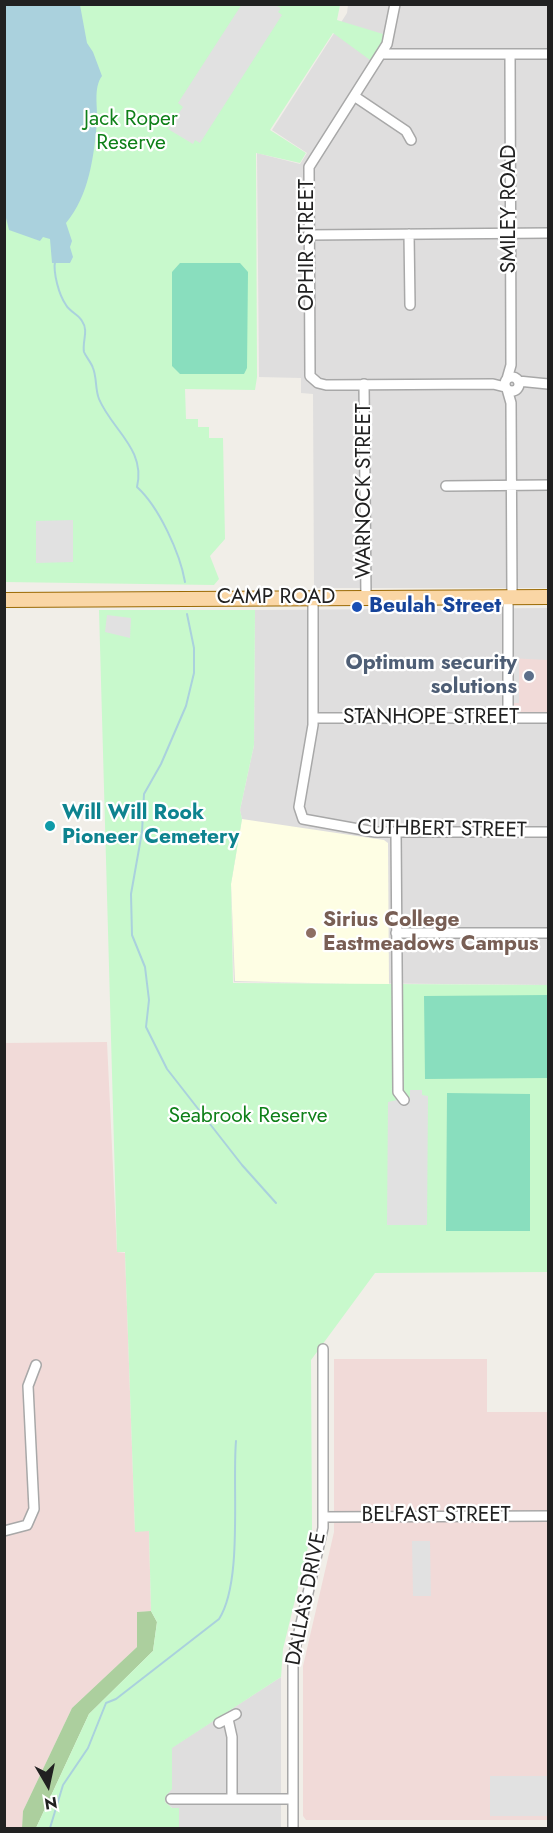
<!DOCTYPE html>
<style>
body{margin:0}
#map{position:relative;width:553px;height:1833px;overflow:hidden;background:#f1eee8;font-family:Jost,sans-serif}
canvas{display:block}
.frame{position:absolute;inset:0;border:6px solid #212121;pointer-events:none}
.north{position:absolute;left:18px;top:1755px;width:60px;height:60px;-webkit-text-stroke:4px #fff;paint-order:stroke;rotate:171deg;font-size:16px;font-weight:700;line-height:24px;text-align:center;color:#212121}
.north::after{content:'';display:block;margin:auto;width:21px;height:27px;background:#212121;clip-path:polygon(50% 0,100% 100%,50% 72%,0 100%)}
</style>
<div id="map">
<canvas width="553" height="1833"></canvas>
<div class="frame"></div>
<div class="north">N</div>
</div>
<script>
const context = document.querySelector('canvas').getContext('2d');
context.lineJoin = 'round';
function fill(path, color) { context.fillStyle = color; context.fill(path, 'evenodd'); }
function strokePath(path, color, width, dash) { context.strokeStyle = color; context.lineWidth = width; context.lineCap = dash ? 'butt' : 'round'; context.setLineDash(dash || []); context.stroke(path); }
function drawText(font, color, halo, rows, align = 'center') {
  context.font = font + ' Jost,sans-serif'; context.lineWidth = 4.5; context.setLineDash([]); context.textBaseline = 'middle'; context.strokeStyle = halo; context.fillStyle = color; for (const [text, x, y, turn = 0] of rows) {
    context.save(); context.translate(x, y); context.rotate((+turn || 0) * Math.PI / 180); context.textAlign = isNaN(turn) ? turn : align; if (halo) context.strokeText(text, 0, 0); context.fillText(text, 0, 0); context.restore();
  }
}
const residential = new Path2D(`
 M348,5h200v583h-234l-1,-194 -12,-1v-15l-42,-1 -2,-224 43,11 7,-11 -35,-23 75,-117z
 M548,608v377l-314,-3 -3,-98 11,-65 -2,-9 14,-65 1,-135z
 M281,1677v151h-102v-20h-7l-7,-6v-5l7,-9 -1,-40z`);
const commercial = new Path2D(`
 M508,658l40,2v58h-40z
 M107,1042l10,210 8,1 10,278 14,-1 2,81 -14,1v35l-65,61 -49,103 -1,17h-18v-785z
 M334,1359h153v53h61v408h-242l-3,-4v-150l31,-134z`);
const education = new Path2D(`
 M242,819l142,21 4,3 1,142 -154,-4 -4,-97z`);
const forest = new Path2D(`
 M151,1611l6,11 -4,29 -64,63 -53,114h-14l1,-17 49,-103 65,-61v-35z`);
const park = new Path2D(`
 M5,5h335l-3,15 46,14 -2,14 -11,12 -37,-27 -63,97 36,23 -6,10 -44,-10 1,224 -2,13 -70,-1 1,30h12v8h11v11h14l2,101 -15,17 9,23 -5,6 -209,-3z
 M99,610h156l-1,135 -14,65 2,9 -11,65 2,99 315,2v287l-173,1 -64,87 1,170 -29,119 -2,28 -109,71v41l-7,8v5l7,6h7v20h-143l53,-114 64,-63 4,-29 -6,-11 -2,-80 -14,1 -10,-280h-8z`);
const pitch = new Path2D(`
 M180,263h60l8,9 -1,96 -3,6h-64l-8,-8v-94z
 M548,995v83l-123,1 -1,-83z
 M447,1093l83,1v137h-84z`);
const parking = new Path2D(`
 M242,4l33,1 6,3 -3,4 4,3 -82,128 -5,-3 -2,4 -25,-15 15,-22 -5,-4z
 M73,520v42l-37,1v-42z
 M107,615l24,3 -1,20 -25,-6z
 M513,658l6,3v42h-6z
 M410,1090h12v5l6,1 -1,129h-40l1,-123 22,-5z
 M412,1541h18l1,55h-18z
 M490,1776h58v40h-58z`);
const water = new Path2D(`
 M4,5h76l7,38 6,9 9,24c-9,12 -4,31 -5,46 -3,34 -8,74 -31,101l6,18 -2,6 3,10 -3,6h-18l-2,-24 -7,-2 -3,4 -31,-11 -5,-20z`);
const stream = new Path2D(`
 M55,261c-2,12 4,34 11,44 4,7 12,9 16,16 7,10 0,20 2,31 2,5 7,10 9,16 4,10 2,21 6,31 13,31 47,50 38,88 22,20 43,66 48,95
 M187,614l7,34v25l-8,33 -25,58 -17,30 -2,38 -11,62 1,41 13,32 4,33 -3,27 21,42 75,96 34,38
 M50,1828l13,-43 25,-37 18,-45 10,-4 103,-80c24,-37 13,-132 17,-178`);
const street = new Path2D(`
 M395,4l-8,40 -78,123 1,209 8,7 8,2 167,-1 12,3
 M381,54h167
 M354,96l52,35 5,9
 M409,234l1,71
 M308,235l240,-2
 M505 384a7 7 0 1 1 14 0a7 7 0 1 1-14 0Z
 M507,379l4,-14 -1,-311
 M518,381l30,3
 M364,384l2,214
 M507,389l4,14 1,194
 M446,486l102,-1
 M508,597v121
 M313,598v127l-14,82 4,12 72,13h173
 M313,718h235
 M396,832l2,260 6,8
 M396,933h152
 M323,1517l225,-1
 M4,1531l23,-6 7,-16 -6,-123 8,-21
 M228,1719l4,18v62
 M219,1723l17,-9
 M171,1799h121
 M293,1828v-170l30,-130v-179`);
const primary = new Path2D(`
 M4,600l544,-3`);
const markers = [
 [357,607,6,"#1a4fb4"],
 [529,676,6,"#5c6f8a"],
 [50,826,6,"#0f9aa8"],
 [311,933,6,"#8d6e63"]
];
const parkNames = [
 ["Jack Roper",131,120],
 ["Reserve",131,144],
 ["Seabrook Reserve",248,1117]
];
const streetNames = [
 ["SMILEY ROAD",510,209,-90],
 ["OPHIR STREET",308,245,-90],
 ["WARNOCK STREET",365,491,-90],
 ["CAMP ROAD",276,598],
 ["STANHOPE STREET",431,718],
 ["CUTHBERT STREET",442,830,1],
 ["BELFAST STREET",436,1516],
 ["DALLAS DRIVE",307,1599,-79]
];
const transitNames = [
 ["Beulah Street",369,607]
];
const serviceNames = [
 ["Optimum security",517,664],
 ["solutions",517,688]
];
const cultureNames = [
 ["Will Will Rook",62,814],
 ["Pioneer Cemetery",62,838]
];
const educationNames = [
 ["Sirius College",323,921],
 ["Eastmeadows Campus",323,945]
];
fill(residential, '#dfdede');
fill(commercial, '#f1dad8');
fill(education, '#fefee4');
fill(forest, '#accf9e');
fill(park, '#c8f9cc');
fill(pitch, '#89debe');
fill(parking, '#e1e1e1');
fill(water, '#aad1dd');
strokePath(stream, '#aad1dd', 2);
strokePath(street, '#a8a8a8', 12);
strokePath(primary, '#9b6a04', 16);
strokePath(street, '#fff', 9);
strokePath(primary, '#fad6a5', 14);
for (const [x, y, r, color] of markers) { const dot = new Path2D(); dot.arc(x, y, r, 0, 2 * Math.PI); context.fillStyle = color; context.fill(dot); strokePath(dot, '#fff', 2); }
drawText('21px', '#0f8019', '#fff', parkNames);
drawText('21px', '#212121', '#fff', streetNames);
drawText('bold 21px', '#164399', '#fff', transitNames, 'left');
drawText('bold 21px', '#4e5e75', '#fff', serviceNames, 'right');
drawText('bold 21px', '#0d838f', '#fff', cultureNames, 'left');
drawText('bold 21px', '#785e54', '#fff', educationNames, 'left');
</script>
